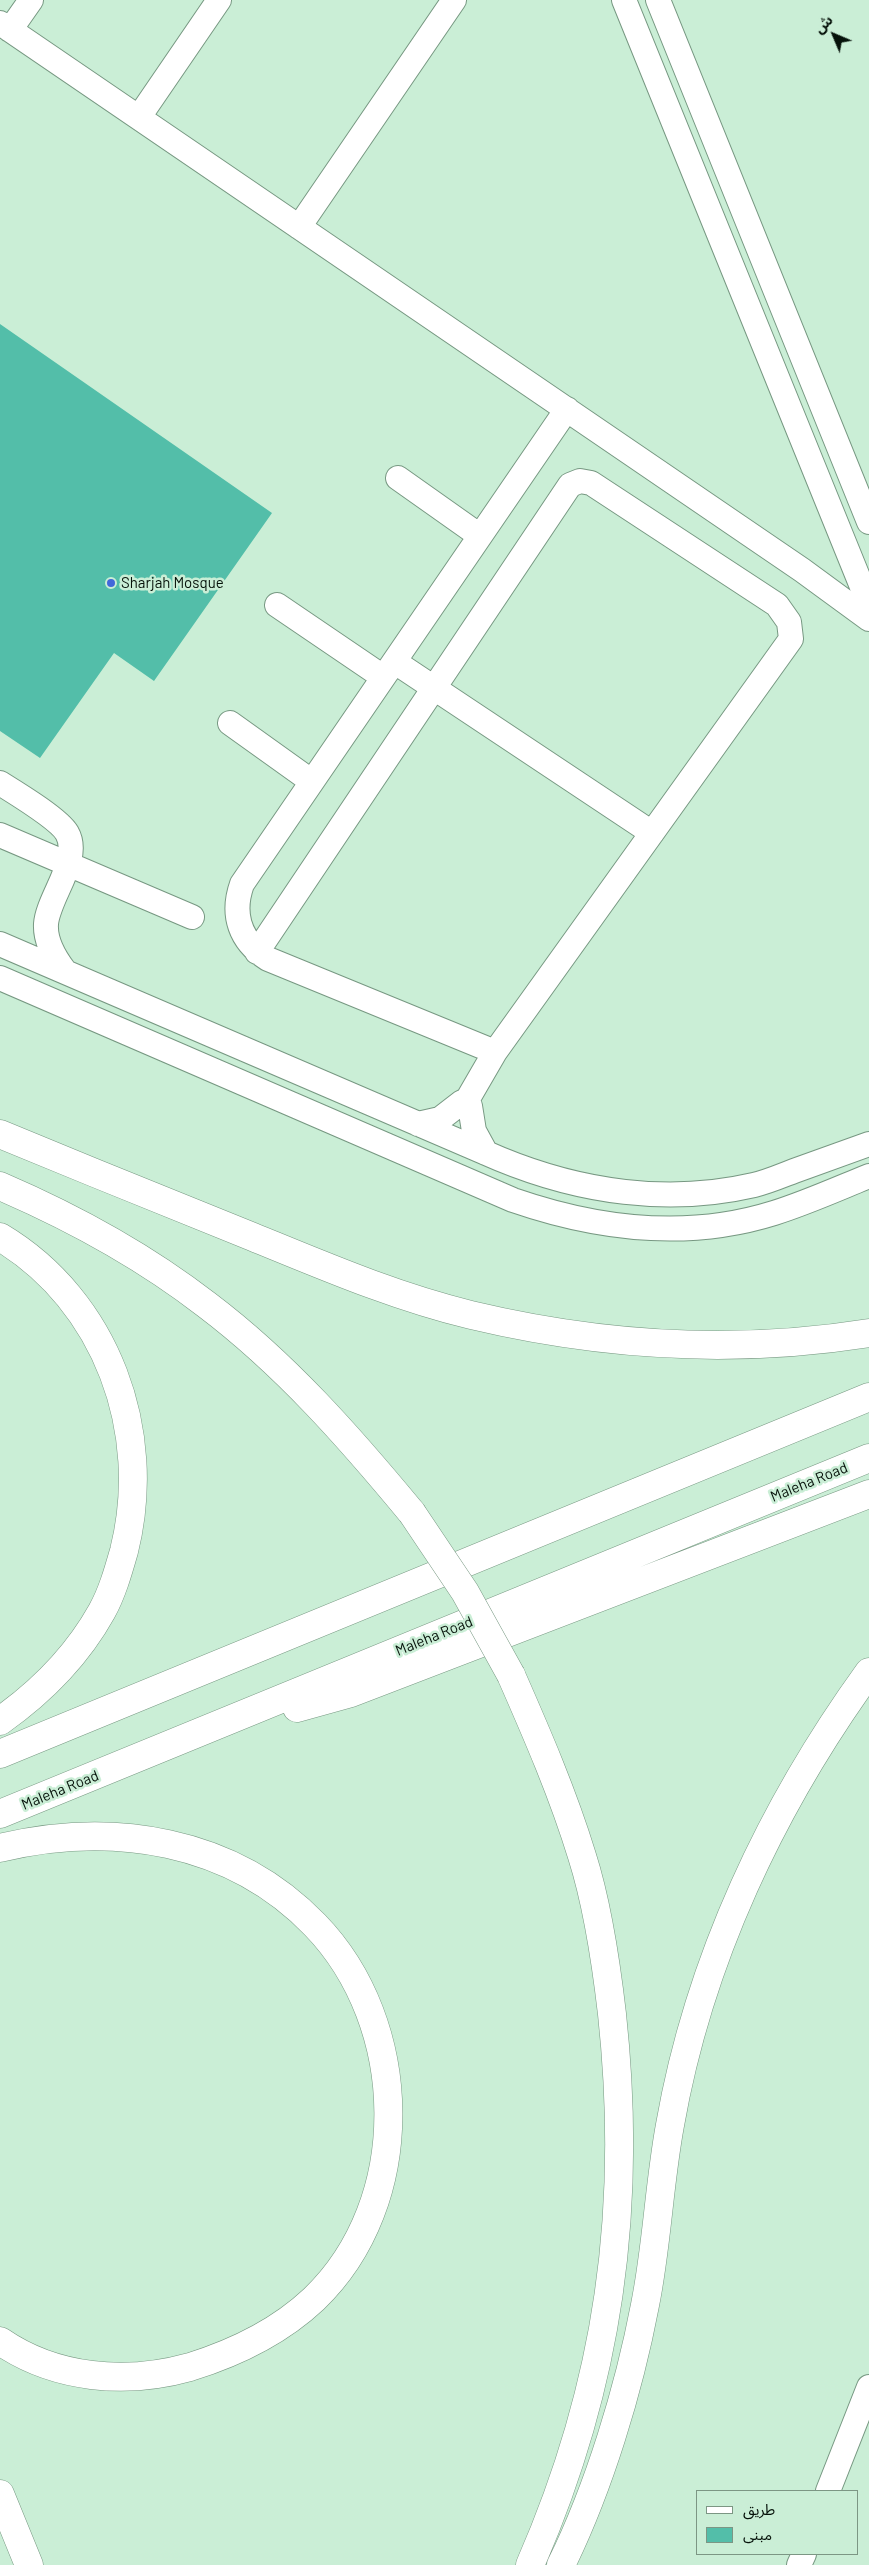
<!DOCTYPE html>
<meta charset="utf-8">
<style>
body{margin:0}
#map{position:relative;width:869px;height:2565px;overflow:hidden;background:#caeed6;font-family:Barlow,"Noto Sans Arabic",sans-serif}
canvas{display:block}
.legend{position:absolute;left:696px;top:2490px;width:162px;height:65px;box-sizing:border-box;background:#caeed6;border:1px solid #7c9684;margin:0;padding:6px 9px;list-style:none;font-size:15px;color:#06120a}
.legend li{display:flex;align-items:center;gap:10px;height:25px}
.legend b{width:25px;border:1px solid #7c9684}
.north{position:absolute;left:809px;top:10px;width:50px;height:50px;-webkit-text-stroke:4px #caeed6;paint-order:stroke;rotate:315deg;font-size:14px;font-weight:700;line-height:20px;text-align:center;color:#06120a}
.north::after{content:'';display:block;margin:auto;width:18px;height:22px;background:#06120a;clip-path:polygon(50% 0,100% 100%,50% 72%,0 100%)}
</style>
<div id="map">
<canvas width="869" height="2565"></canvas>
<ul class="legend">
<li><b style="height:6px;background:#fff"></b>طريق</li>
<li><b style="height:14px;background:#53bea9"></b>مبنى</li>
</ul>
<div class="north">ش</div>
</div>
<script>
const context = document.querySelector('canvas').getContext('2d');
context.lineJoin = 'round';
function fill(path, color) { context.fillStyle = color; context.fill(path, 'evenodd'); }
function strokePath(path, color, width, dash) { context.strokeStyle = color; context.lineWidth = width; context.lineCap = dash ? 'butt' : 'round'; context.setLineDash(dash || []); context.stroke(path); }
function drawText(font, color, halo, rows, align = 'center') {
  context.font = font + ' Barlow,sans-serif'; context.lineWidth = 5; context.setLineDash([]); context.textBaseline = 'middle'; context.strokeStyle = halo; context.fillStyle = color; for (const [text, x, y, turn = 0] of rows) {
    context.save(); context.translate(x, y); context.rotate((+turn || 0) * Math.PI / 180); context.textAlign = isNaN(turn) ? turn : align; if (halo) context.strokeText(text, 0, 0); context.fillText(text, 0, 0); context.restore();
  }
}
const building = new Path2D(`
 M0,324l272,189 -118,168 -40,-28 -74,105 -40,-27z`);
const minor = new Path2D(`
 M624,0l245,604
 M658,0l211,522
 M0,23l802,547 67,49
 M10,30l21,-30
 M139,117l80,-117
 M299,227l155,-227
 M398,478l82,58
 M277,605l106,72
 M395,662l257,171
 M230,723l81,58
 M0,783c16,10 59,36 67,50 15,26 -19,64 -21,91 -1,16 9,34 18,46
 M0,835l192,82
 M0,944l500,215c80,33 168,46 254,26 13,-3 27,-9 40,-14 25,-9 50,-18 75,-27
 M257,952l313,-467 10,-4 11,2 186,122 12,17 2,17 -296,413 -29,50
 M0,978l513,222c84,29 175,40 261,13 32,-10 63,-24 95,-37
 M495,1052l-227,-93c-28,-18 -37,-44 -26,-75l325,-475
 M418,1124l22,-5 22,-17h4l4,4 4,25 12,22
 M828,2491l41,-104
 M799,2565l5,-11`);
const highway = new Path2D(`
 M0,1134c84,35 169,69 253,103 71,29 143,60 218,78 130,31 266,39 398,18
 M0,1186c72,31 145,71 207,119 78,59 143,133 205,208
 M0,1237c107,64 154,195 124,314 -6,21 -12,42 -22,60 -25,45 -61,81 -102,110
 M511,1675c26,59 52,119 71,181 16,50 24,106 30,158 21,195 -3,371 -82,551
 M297,1708l54,-15 518,-199
 M0,1754l869,-357
 M0,1814l869,-356
 M0,1848c112,-27 232,-9 315,77 96,99 100,277 -1,374 -35,33 -79,54 -124,68 -64,18 -135,12 -190,-26
 M0,2494l29,71
 M561,2565c38,-77 68,-176 84,-260 12,-59 14,-121 25,-180 29,-165 102,-319 199,-453`);
const highwayBridge = new Path2D(`
 M412,1513l53,79 46,83`);
const markers = [
 [111,583,5,"#4268da"]
];
const poiNames = [
 ["Sharjah Mosque",121,583]
];
const streetNames = [
 ["Maleha Road",809,1482,-22],
 ["Maleha Road",434,1636,-22],
 ["Maleha Road",60,1790,-22]
];
fill(building, '#53bea9');
strokePath(minor, '#779882', 26);
strokePath(highway, '#779882', 29);
strokePath(minor, '#fff', 24);
strokePath(highway, '#fff', 28);
strokePath(highwayBridge, '#779882', 29, []);
strokePath(highwayBridge, '#fff', 28);
for (const [x, y, r, color] of markers) { const dot = new Path2D(); dot.arc(x, y, r, 0, 2 * Math.PI); context.fillStyle = color; context.fill(dot); strokePath(dot, '#caeed6', 2); }
drawText('15px', '#06120a', '#caeed6', poiNames, 'left');
drawText('15px', '#06120a', '#caeed6', streetNames);
</script>
